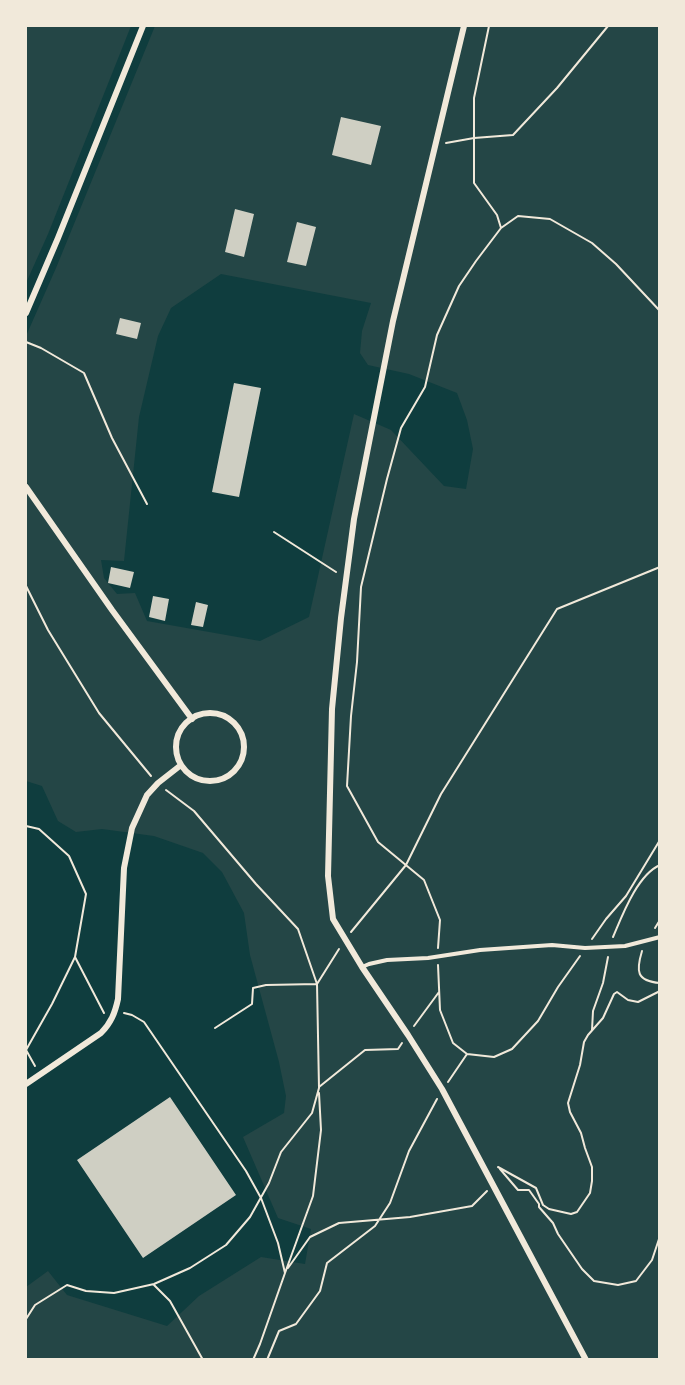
<!DOCTYPE html>
<style>
body{margin:0}
#map{position:relative;width:685px;height:1385px;overflow:hidden;background:#0f3d3e;font-family:"IBM Plex Sans",sans-serif}
canvas{display:block}
.frame{position:absolute;inset:0;border:27px solid #f1e9da;pointer-events:none}
</style>
<div id="map">
<canvas width="685" height="1385"></canvas>
<div class="frame"></div>
</div>
<script>
const context = document.querySelector('canvas').getContext('2d');
context.lineJoin = 'round';
function fill(path, color) { context.fillStyle = color; context.fill(path, 'evenodd'); }
function strokePath(path, color, width, dash) { context.strokeStyle = color; context.lineWidth = width; context.lineCap = dash ? 'butt' : 'round'; context.setLineDash(dash || []); context.stroke(path); }
const green = new Path2D(`
 M26,26h105l-83,208 -22,49z
 M155,26h504v1333h-633v-72l22,-16 19,24 100,31 32,-30 62,-39 44,7 6,-35 -33,-11 -35,-81 41,-24 2,-17 -7,-34 -29,-107 -6,-42 -22,-41 -19,-19 -49,-17 -52,-7 -26,3 -18,-11 -16,-35 -16,-5v-445l30,-68zM221,274l150,29 -9,28 -2,22 8,12 41,9 48,19 10,27 6,29 -7,40 -22,-3 -53,-56 -37,-16 -45,203 -49,24 -113,-20 -12,-28 -18,1 -13,-16 -3,-18 23,1 15,-144 19,-81 13,-28z`);
const building = new Path2D(`
 M341,117l40,9 -10,39 -39,-10z
 M235,209l19,5 -10,43 -19,-5z
 M297,222l19,5 -10,39 -19,-4z
 M120,318l21,5 -4,16 -21,-5z
 M234,383l27,5 -22,109 -27,-5z
 M111,567l23,5 -4,16 -22,-5z
 M153,596l16,3 -4,22 -16,-4z
 M196,602l12,3 -5,22 -12,-2z
 M170,1097l66,98 -93,63 -66,-98z`);
const path = new Path2D(`
 M489,26l-15,72v85l23,32 4,13
 M446,143l28,-5 39,-3 44,-47 51,-62
 M26,342l15,6 43,25 28,65 35,66
 M274,532l62,40
 M26,586l22,44 51,83 52,63
 M26,826l13,3 30,27 17,38 -11,63 -23,47 -26,46
 M655,928l5,-8
 M351,932l55,-67 35,-71 116,-185 103,-42
 M613,937c9,-21 24,-62 47,-72
 M592,939l14,-20 20,-23 34,-56
 M438,948l2,-28 -16,-40 -46,-38 -31,-56 4,-70 6,-54 4,-75 26,-108 14,-51 24,-41 12,-52 22,-49 17,-25 25,-33 17,-12 32,3 42,24 24,21 44,47
 M642,951c-6,20 -6,30 18,32
 M75,957l29,56
 M438,965l2,45 13,33 14,11 27,3 18,-8 26,-28 20,-34 22,-31
 M124,1013l8,2 12,7 102,149 15,27 17,45 7,30 -25,71 -7,16
 M414,1026l25,-34
 M215,1028l37,-24 1,-16 13,-3 51,-1 22,-35
 M592,1030l1,-19 10,-28 5,-26
 M26,1050l9,16
 M448,1082l19,-28
 M319,1087l46,-37 33,-1 4,-6
 M498,1167l38,21 7,17 6,4 22,5 6,-2 13,-19 2,-12v-14l-7,-19 -4,-15 -11,-21 -2,-9 12,-38 4,-23 4,-7 15,-17 11,-24 3,-2 11,8 10,2 22,-11
 M500,1169l18,21h11l10,14v3l14,16 5,11 24,35 12,12 24,4 18,-4 16,-21 8,-24
 M288,1268l22,-31 29,-14 71,-6 62,-11 15,-15
 M285,1273l28,-77 8,-66 -2,-37
 M154,1285l16,16 33,59
 M26,1319l9,-14 32,-20 19,6 28,2 40,-9 36,-16 36,-23 24,-28 19,-34 12,-31 31,-39 7,-25 -2,-104 -19,-55 -42,-45 -62,-73 -28,-21
 M267,1360l12,-29 17,-7 24,-33 7,-28 48,-37 15,-23 19,-52 28,-52`);
const service = new Path2D(`
 M362,967l7,-3 18,-4 41,-2 52,-8 72,-5 33,3 40,-2 35,-9`);
const minor = new Path2D(`
 M464,26l-71,295 -39,198 -13,99 -9,91 -4,167 5,43 29,48 46,68 34,54 144,271
 M26,313l32,-75 85,-212
 M26,487l86,123 80,109
 M176 747a34 34 0 1 1 68 0a34 34 0 1 1-68 0Z
 M26,1084l75,-51c10,-10 14,-20 17,-34l6,-131 8,-40 15,-33 11,-12 23,-18`);
fill(green, '#244646');
fill(building, '#cfcfc3');
strokePath(path, '#f1e9da', 2);
strokePath(service, '#f1e9da', 4);
strokePath(minor, '#f1e9da', 6);
</script>
